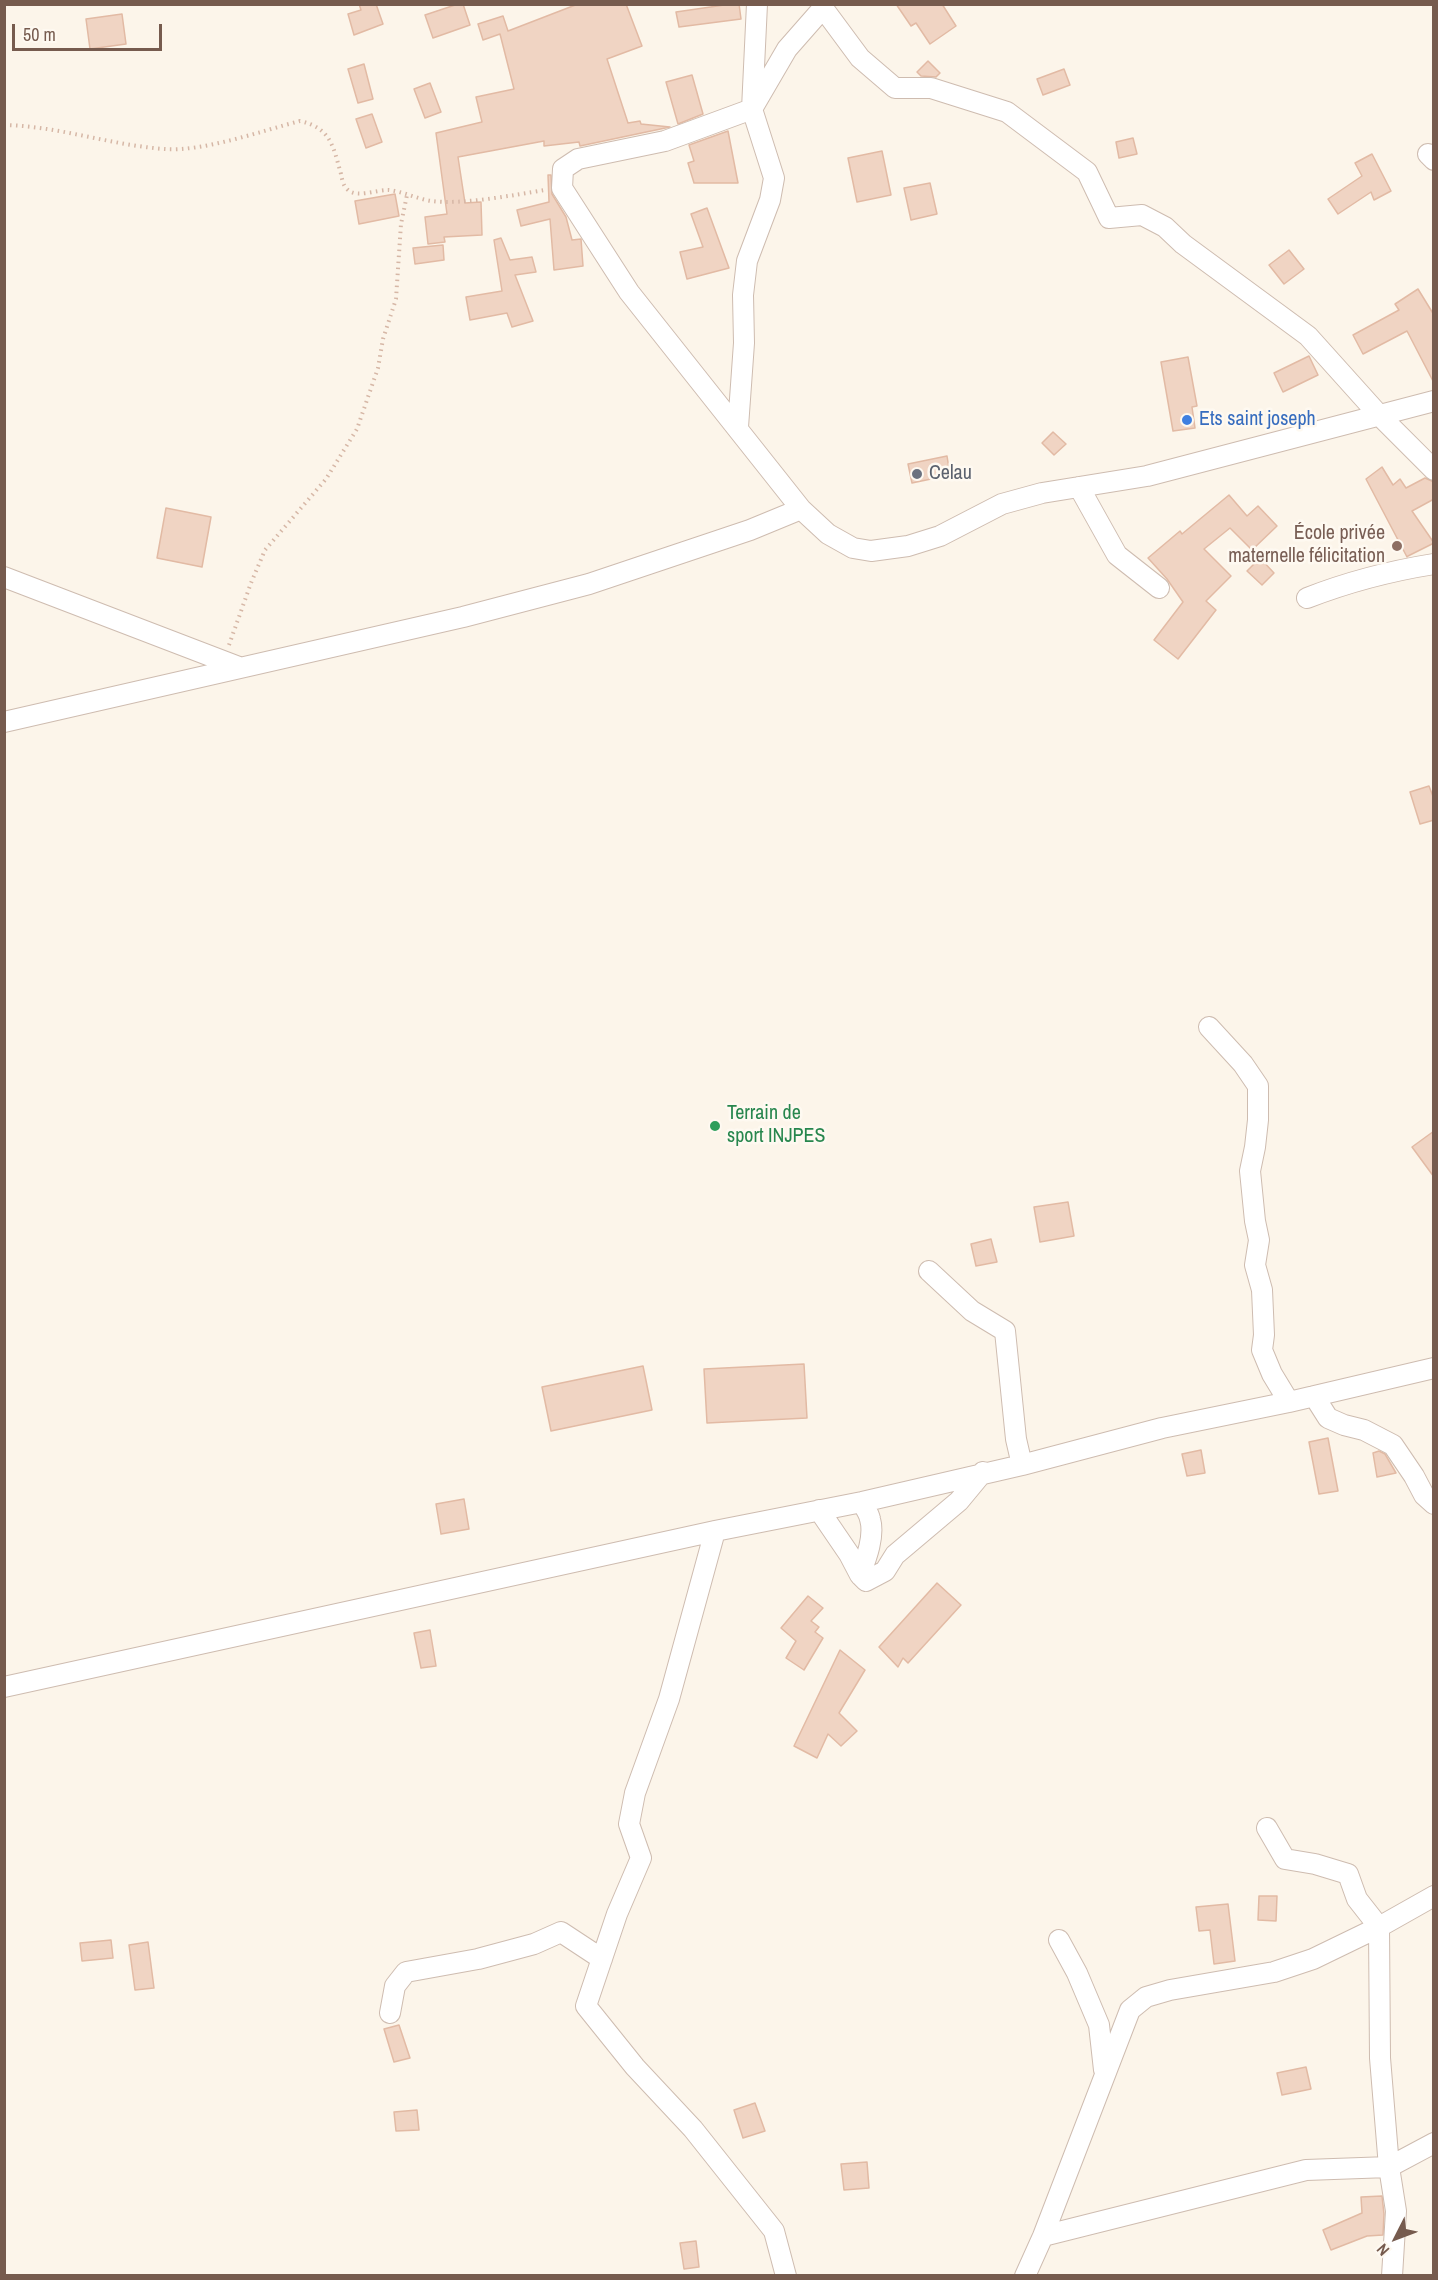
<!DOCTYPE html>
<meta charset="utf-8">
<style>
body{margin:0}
#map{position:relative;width:1438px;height:2280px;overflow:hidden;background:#fcf5ea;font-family:"Archivo Narrow",sans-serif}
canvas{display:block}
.frame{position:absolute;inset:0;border:6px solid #765b4e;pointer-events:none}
.north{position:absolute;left:1366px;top:2208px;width:60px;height:60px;-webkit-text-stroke:4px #fef9f1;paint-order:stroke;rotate:228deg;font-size:16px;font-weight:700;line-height:24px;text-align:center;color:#765b4e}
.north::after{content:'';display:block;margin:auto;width:21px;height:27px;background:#765b4e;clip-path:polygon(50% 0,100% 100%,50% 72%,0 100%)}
.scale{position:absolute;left:12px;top:24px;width:150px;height:27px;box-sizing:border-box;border:3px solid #765b4e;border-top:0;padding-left:8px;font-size:18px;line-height:21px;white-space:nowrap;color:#765b4e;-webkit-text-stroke:4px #fef9f1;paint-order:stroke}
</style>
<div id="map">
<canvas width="1438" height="2280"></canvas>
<div class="frame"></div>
<div class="north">N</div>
<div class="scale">50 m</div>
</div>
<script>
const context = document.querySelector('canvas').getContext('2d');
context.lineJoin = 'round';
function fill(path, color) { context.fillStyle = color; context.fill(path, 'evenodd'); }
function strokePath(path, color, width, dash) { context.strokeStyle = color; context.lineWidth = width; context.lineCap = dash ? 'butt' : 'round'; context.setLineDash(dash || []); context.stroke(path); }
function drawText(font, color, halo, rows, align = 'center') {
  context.font = font + ' "Archivo Narrow",sans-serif'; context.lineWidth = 5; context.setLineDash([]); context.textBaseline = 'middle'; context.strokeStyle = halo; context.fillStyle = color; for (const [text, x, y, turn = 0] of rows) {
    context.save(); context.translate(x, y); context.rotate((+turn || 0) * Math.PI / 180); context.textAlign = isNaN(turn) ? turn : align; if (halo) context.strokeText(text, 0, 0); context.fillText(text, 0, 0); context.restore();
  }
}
const building = new Path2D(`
 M359,4h17l7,20 -29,11 -6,-21 13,-4z
 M458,4h5l7,21 -37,13 -8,-23z
 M578,4h48l16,42 -35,13 21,64 12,-2 1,3 29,3 -90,19 -1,-4 -35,4v-5l-86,16 7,46 16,-1 1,33 -38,2 1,5 -17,2 -3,-27 22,-3 -11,-81 46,-11 -6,-25 38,-8 -14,-55 -17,6 -5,-16 25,-8 5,15z
 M731,4h8l2,15 -62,8 -3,-15z
 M896,4h46l14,22 -26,18 -14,-21 -5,3z
 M122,14l4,30 -36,5 -4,-30z
 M928,61l12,12 -4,4 -15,-1 -4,-4z
 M364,64l9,35 -15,4 -10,-34z
 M1064,69l6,16 -27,10 -6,-16z
 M692,75l11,39 -25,10 -12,-42z
 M430,83l11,29 -16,6 -11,-29z
 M372,114l10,28 -16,6 -10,-29z
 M728,131l10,52h-44l-6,-20 6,-2 -5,-16z
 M1133,138l4,16 -18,4 -3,-16z
 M882,151l9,44 -34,7 -9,-44z
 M1372,154l19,37 -17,9 -3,-8 -33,22 -10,-15 34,-23 -7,-13z
 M548,175h3l1,19 14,23 6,23 9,-1 2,27 -29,4 -4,-51 -29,7 -4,-16 32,-8z
 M930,183l7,31 -26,6 -7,-32z
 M395,194l4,22 -40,8 -4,-23z
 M707,208l22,60 -42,11 -7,-27 23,-5 -12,-33z
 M501,238l9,22 22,-3 4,15 -21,3 18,46 -21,6 -5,-14 -37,7 -4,-23 36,-6 -8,-51z
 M443,245l1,15 -29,4 -2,-16z
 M1289,250l15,19 -20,15 -15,-19z
 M1418,289l16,26v68l-27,-52 -44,23 -10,-19 46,-25 -4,-6z
 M1309,356l9,19 -35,17 -9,-19z
 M1188,357l9,49 -5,1 3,21 -22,3 -12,-69z
 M1053,432l13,12 -12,11 -12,-12z
 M947,456l3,19 -38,8 -4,-19z
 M1382,467l11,18 7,-6 6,9 19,-10 9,4v17l-22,12 22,32 -26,13 -1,1 -41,-78z
 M1229,495l18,21 11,-10 19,20 -25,24 -22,-22 -26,21 27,27 -25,25 10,9 -38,49 -24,-19 29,-38 -16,-23 -19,-21 32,-27 2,3z
 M166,508l45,9 -9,50 -45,-9z
 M1260,558l14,15 -12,12 -15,-14z
 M1429,786l5,13v21l-14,4 -10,-32z
 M1434,1131v46l-22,-30z
 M1068,1202l6,34 -34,6 -6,-35z
 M991,1239l6,23 -21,4 -5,-22z
 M804,1364l3,54 -100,5 -3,-54z
 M643,1366l9,44 -101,21 -9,-44z
 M1328,1438l10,53 -19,3 -10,-52z
 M1201,1450l4,23 -18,3 -5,-22z
 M1379,1451l6,3 11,19 -19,4 -4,-24z
 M464,1499l5,30 -28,5 -5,-30z
 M937,1583l24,22 -53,58 -5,-5 -5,9 -19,-20z
 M808,1596l15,12 -12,13 8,6 -4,5 8,6 -19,32 -18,-12 10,-17 -15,-13z
 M430,1630l6,36 -15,2 -7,-35z
 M840,1650l25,20 -26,43 18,18 -16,15 -13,-12 -11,24 -23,-12z
 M1259,1896h18l-1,25 -18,-1z
 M1228,1904l7,57 -21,3 -4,-34 -11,1 -3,-24z
 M111,1940l2,18 -31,3 -2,-18z
 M148,1942l6,46 -19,2 -6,-45z
 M399,2025l11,33 -16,4 -10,-33z
 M1306,2067l5,22 -29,6 -5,-22z
 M755,2103l10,28 -22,7 -9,-28z
 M417,2110l2,20 -23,1 -2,-19z
 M867,2162l2,26 -25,2 -3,-26z
 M1382,2196l2,18 -1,21 -16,1 -36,14 -8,-20 39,-17 -1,-16z
 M696,2241l3,26 -15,2 -4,-26z`);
const path = new Path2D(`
 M4,125c54,1 106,20 160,24 39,3 97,-18 136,-28 31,7 33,25 41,53 1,5 2,12 7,16 9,8 28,0 40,0 14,1 29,9 44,11 30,4 82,-6 113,-11
 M229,645l22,-62 14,-33 61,-71 31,-50 21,-61 5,-29 13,-40 5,-75 6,-29`);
const street = new Path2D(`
 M757,4l-5,105 -87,32 -87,18 -15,10 -1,19 67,104 172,217 27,25 25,14 18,3 37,-5 32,-10 62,-32 40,-11 105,-17 287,-75
 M1428,154l6,6
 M738,427l6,-84 -1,-48 4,-34 23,-61 4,-22 -22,-69 35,-60 36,-41 37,50 35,30h36l76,24 80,60 22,46 33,-3 23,12 18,17 125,92 71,79 55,55
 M1079,487l38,68 42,33
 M4,577l235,90
 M1307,598c41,-16 83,-27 127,-34
 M4,722l459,-105 126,-33 161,-54 51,-21
 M1209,1027l34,37 15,22v34l-3,27 -5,24 5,50 4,19 -4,25 7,25 2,45 -2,15 10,24 17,28
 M929,1271l43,40 33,20 11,108 6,26
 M1314,1396l14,22 16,7 20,5 29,15 21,31 10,19 10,9
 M862,1502c2,5 7,11 8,17 5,17 -4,40 -10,56l6,6 19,-10 10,-16 64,-54 24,-29
 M819,1510l30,44 11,21
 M715,1531l-46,168 -34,94 -6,31 12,34 -24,56 -31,92 49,61 58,62 81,102 12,45
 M4,1687l711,-156 147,-29 160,-37 140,-37 127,-26 145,-34
 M1267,1828l18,31 30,5 33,10 9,25 22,28 1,131 9,109 7,44 -4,65
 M1059,1940l18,33 22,52 5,45
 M390,2013l5,-27 11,-14 72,-13 56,-15 27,-12 41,27
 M1043,2236l263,-66 83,-3 45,-24
 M1025,2276l18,-40 87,-226 16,-13 24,-7 104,-18 39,-13 66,-32 55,-31`);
const markers = [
 [1187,420,6,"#3f7fe0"],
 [917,474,6,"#6b7280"],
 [1397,546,6,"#8d6e63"],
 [715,1126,6,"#2e9e5b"]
];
const shopNames = [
 ["Ets saint joseph",1199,420]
];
const worshipNames = [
 ["Celau",929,474]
];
const educationNames = [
 ["École privée",1385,534],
 ["maternelle félicitation",1385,557]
];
const leisureNames = [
 ["Terrain de",727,1114],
 ["sport INJPES",727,1137]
];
fill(building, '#f0d4c3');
strokePath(building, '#e2baa4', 1.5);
strokePath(street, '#cebcb0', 22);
strokePath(path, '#d6b7a6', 4, [1.5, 4.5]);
strokePath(street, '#fff', 20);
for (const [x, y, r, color] of markers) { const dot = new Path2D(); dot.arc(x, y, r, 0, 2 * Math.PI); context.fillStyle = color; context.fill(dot); strokePath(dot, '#fef9f1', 2); }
drawText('20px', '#366cbe', '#fef9f1', shopNames, 'left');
drawText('20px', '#5b616d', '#fef9f1', worshipNames, 'left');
drawText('20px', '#785e54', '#fef9f1', educationNames, 'right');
drawText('20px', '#27864d', '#fef9f1', leisureNames, 'left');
</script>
